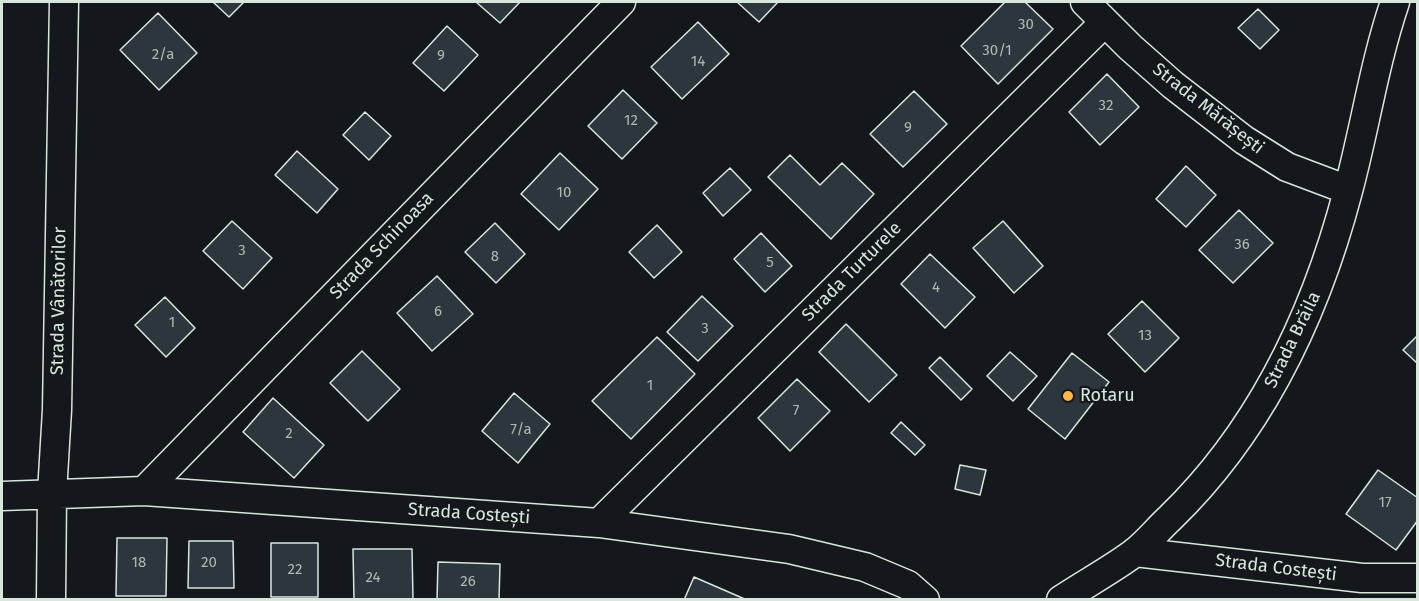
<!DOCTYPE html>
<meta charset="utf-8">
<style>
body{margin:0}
#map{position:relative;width:1419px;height:601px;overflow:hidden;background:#14181c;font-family:"Fira Sans",sans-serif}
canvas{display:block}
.frame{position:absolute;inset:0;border:3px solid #d8e6dc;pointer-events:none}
</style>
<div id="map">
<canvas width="1419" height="601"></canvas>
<div class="frame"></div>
</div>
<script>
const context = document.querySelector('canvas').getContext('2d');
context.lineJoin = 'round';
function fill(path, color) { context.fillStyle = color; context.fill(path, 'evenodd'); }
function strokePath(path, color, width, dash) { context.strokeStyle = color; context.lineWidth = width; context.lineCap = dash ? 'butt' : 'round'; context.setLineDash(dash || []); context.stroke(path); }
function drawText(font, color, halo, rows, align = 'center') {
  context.font = font + ' "Fira Sans",sans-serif'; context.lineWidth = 4.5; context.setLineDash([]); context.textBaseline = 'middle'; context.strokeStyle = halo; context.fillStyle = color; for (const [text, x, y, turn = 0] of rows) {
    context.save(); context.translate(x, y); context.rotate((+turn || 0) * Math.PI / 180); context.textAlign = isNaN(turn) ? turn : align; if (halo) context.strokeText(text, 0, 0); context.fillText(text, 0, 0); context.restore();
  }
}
const building = new Path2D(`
 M213,2h31l-15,15z
 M476,2h44l-20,21z
 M737,2h41l-19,20z
 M1005,2h20l28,27 -55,55 -37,-38z
 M1258,9l21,21 -19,19 -22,-21z
 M158,13l39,40 -38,37 -39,-40z
 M698,22l31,32 -47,45 -31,-32z
 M447,26l31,29 -34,36 -31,-28z
 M1107,74l32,33 -39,38 -31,-33z
 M623,90l34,33 -35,36 -34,-33z
 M914,91l33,33 -44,43 -33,-33z
 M365,112l26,24 -22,24 -26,-25z
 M297,151l41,38 -21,24 -42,-38z
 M560,153l38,36 -39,41 -38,-36z
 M790,155l30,30 22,-22 32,31 -43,45 -63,-62z
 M1186,166l30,29 -30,32 -30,-28z
 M730,168l21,22 -28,26 -20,-23z
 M1239,210l34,33 -40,40 -34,-33z
 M232,221l40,37 -29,31 -40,-38z
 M1003,221l40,45 -29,27 -41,-45z
 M495,223l30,31 -29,29 -31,-31z
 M657,225l25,27 -28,26 -25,-26z
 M761,233l31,33 -27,26 -31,-33z
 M930,254l45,43 -30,31 -44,-44z
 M437,276l36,38 -41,37 -35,-38z
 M702,296l31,30 -35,35 -31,-29z
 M165,297l30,31 -29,29 -31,-32z
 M1142,301l37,37 -34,34 -37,-38z
 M846,324l51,51 -28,27 -50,-50z
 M1418,335v29l-15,-14z
 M657,337l38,37 -64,65 -39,-38z
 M362,351l38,38 -32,32 -38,-38z
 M1010,352l27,24 -24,25 -26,-25z
 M1072,353l37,29 -44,57 -37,-30z
 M940,357l32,32 -11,11 -32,-32z
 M797,379l33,32 -40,40 -32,-33z
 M514,393l36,31 -32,39 -36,-32z
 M273,398l51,47 -30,33 -51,-46z
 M901,422l24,23 -10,10 -24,-22z
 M960,465l26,5 -6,25 -25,-6z
 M1378,470l40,28v22l-22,30 -50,-36z
 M117,538h50l-1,58h-50z
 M189,541h44l1,47h-46z
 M271,543h47v54h-47z
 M353,549h59l1,51h-59z
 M438,562l62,2 -1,36h-62z
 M694,577l53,23h-63z`);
const street = new Path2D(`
 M1085,2l45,45 43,38 71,55 43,27 61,23
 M144,491l477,-489
 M2,496l142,-5 455,32 190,26 76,18 43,18 17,15
 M599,523l506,-501
 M1135,552l227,26h56
 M51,600l1,-107 5,-83 7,-408
 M1061,600c24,-16 50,-30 73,-47 13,-10 24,-24 36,-35 91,-88 146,-205 178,-327 17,-63 26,-127 47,-189`);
const markers = [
 [1068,396,6,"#ffb74d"]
];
const numberNames = [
 ["30",1026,25],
 ["30/1",997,51],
 ["2/a",163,55],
 ["9",441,56],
 ["14",698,62],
 ["32",1106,106],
 ["12",631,121],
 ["9",908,128],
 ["10",564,193],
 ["36",1242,245],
 ["3",242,251],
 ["8",495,257],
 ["5",770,263],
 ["4",936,288],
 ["6",438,312],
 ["1",172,323],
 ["3",705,329],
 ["13",1145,336],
 ["1",650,386],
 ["7",796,411],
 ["7/a",521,430],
 ["2",289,434],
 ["17",1385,503],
 ["18",139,563],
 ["20",209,563],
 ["22",295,570],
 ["24",373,578],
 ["26",468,582]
];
const streetNames = [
 ["Strada Mărășești",1208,109,38],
 ["Strada Schinoasa",382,246,-46],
 ["Strada Turturele",852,272,-45],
 ["Strada Vânătorilor",59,301,-89],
 ["Strada Brăila",1293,340,-64],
 ["Strada Costești",469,514,4],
 ["Strada Costești",1276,568,7]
];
const poiNames = [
 ["Rotaru",1080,396]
];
fill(building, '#2c363c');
strokePath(building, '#d8e6dc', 1.5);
strokePath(street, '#d8e6dc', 31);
strokePath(street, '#14181c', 28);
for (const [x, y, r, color] of markers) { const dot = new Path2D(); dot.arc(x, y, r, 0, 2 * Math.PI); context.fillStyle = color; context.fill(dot); strokePath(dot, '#14181c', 2); }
drawText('15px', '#adbab4', null, numberNames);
drawText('18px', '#d8e6dc', '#14181c', streetNames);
drawText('18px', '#d8e6dc', '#14181c', poiNames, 'left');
</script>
